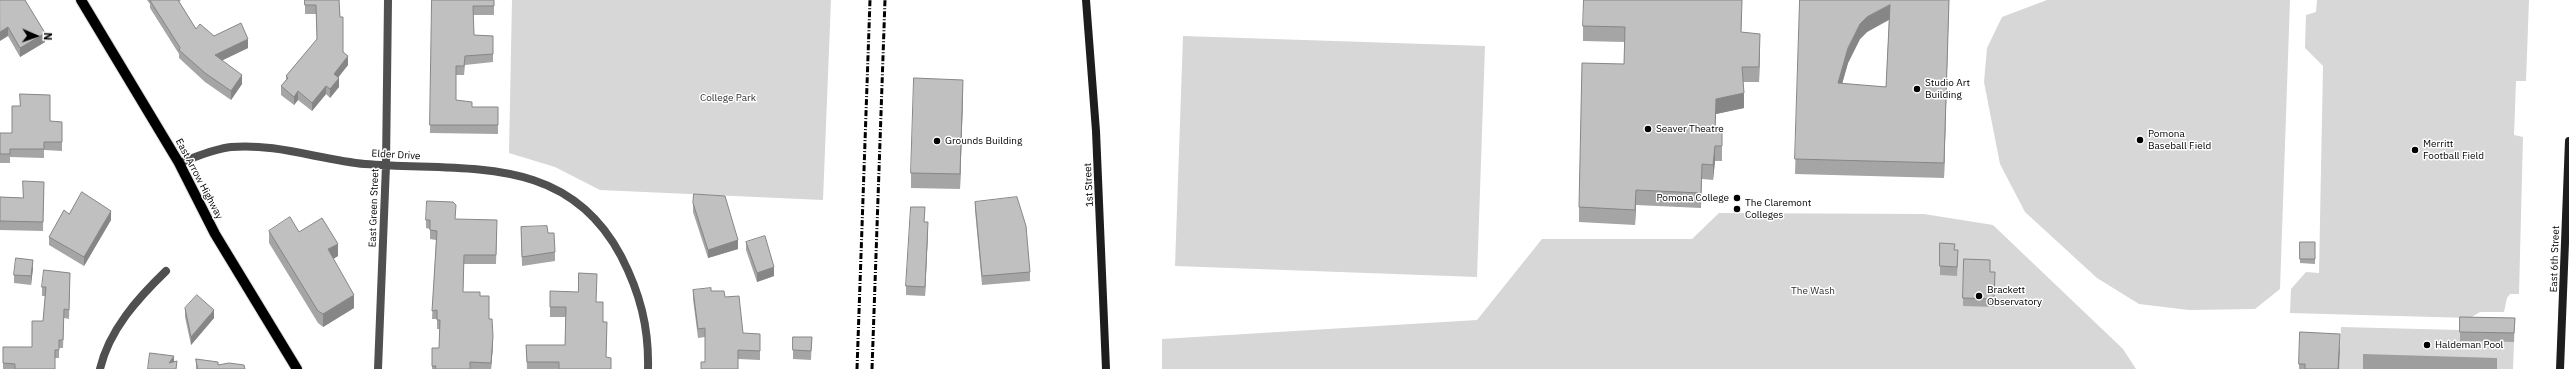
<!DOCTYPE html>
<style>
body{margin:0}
#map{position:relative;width:2569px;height:369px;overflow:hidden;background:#fff;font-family:"IBM Plex Sans",sans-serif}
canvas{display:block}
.north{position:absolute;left:16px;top:16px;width:40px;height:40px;-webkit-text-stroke:3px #fff;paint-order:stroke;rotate:92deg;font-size:11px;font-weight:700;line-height:16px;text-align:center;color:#000}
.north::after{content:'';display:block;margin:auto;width:14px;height:18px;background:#000;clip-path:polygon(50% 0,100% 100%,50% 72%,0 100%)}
</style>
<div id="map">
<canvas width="2569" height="369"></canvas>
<div class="north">N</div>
</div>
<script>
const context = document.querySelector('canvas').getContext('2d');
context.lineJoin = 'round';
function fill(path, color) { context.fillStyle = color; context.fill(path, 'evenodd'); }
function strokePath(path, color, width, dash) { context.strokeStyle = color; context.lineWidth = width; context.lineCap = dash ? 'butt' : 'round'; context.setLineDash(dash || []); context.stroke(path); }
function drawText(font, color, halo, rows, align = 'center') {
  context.font = font + ' "IBM Plex Sans",sans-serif'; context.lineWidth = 3; context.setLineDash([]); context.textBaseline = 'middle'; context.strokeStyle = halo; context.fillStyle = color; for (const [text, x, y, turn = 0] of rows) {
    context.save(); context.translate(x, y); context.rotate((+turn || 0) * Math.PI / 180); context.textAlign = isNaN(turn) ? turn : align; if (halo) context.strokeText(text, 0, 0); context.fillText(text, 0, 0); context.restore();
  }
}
const green = new Path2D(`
 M512,0h319l-8,200 -223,-10 -45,-23 -46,-14z
 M2047,0h243l-10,289 -25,20 -66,1 -50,-6 -42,-26 -72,-66 -25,-48 -16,-82 3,-34 15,-31z
 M2317,0h212l-3,81h-10l-2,54 9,2 -4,157h-9l-3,4 -3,14h-24l-10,6 -180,-5 1,-24 15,-17 13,1 4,-207 -18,-18 1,-33 10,-3z
 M1183,36l302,10 -8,231 -302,-11z
 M1719,213l205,1 69,11 130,124 13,20h-974v-30l315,-19 65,-81h150z
 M2341,327l119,3v11l54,1 -1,27h-174z`);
const water = new Path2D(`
 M2363,354l134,4v11h-134z`);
const street = new Path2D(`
 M179,163c17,-6 34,-14 52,-16 45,-4 90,13 134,17 100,8 201,-12 256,92 19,37 28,71 27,113
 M100,369c9,-39 38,-71 66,-98
 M378,369l8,-204 2,-165`);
const secondary = new Path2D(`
 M1086,0l10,131 10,238
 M2560,369l9,-228`);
const primary = new Path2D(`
 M81,0l98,163 36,71 82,135`);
const rail = new Path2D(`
 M857,369l13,-369
 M872,369l13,-369`);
const wall = new Path2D(`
 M0,0l45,42 -25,15 -12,-21z
 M147,0h34l-2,2 17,27 18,7 34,12 -26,12 20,24 -11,16 -26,-18 -26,-24v-4l-29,-46v-4z
 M305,0h34l1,17 3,35 5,13 -10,12 1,10 -9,11 -4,-4 -14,17 -14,-11 -4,5 -13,-10v-9l5,-6v-4l31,-36 -1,-26h-11z
 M432,0h62v15h-21l1,20 19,1v26l-28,3 -1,10h-8v25l16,7h26v27l-68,-1z
 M1800,0h149l-5,178 -149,-4zM1889,20l-3,67 -44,-3 6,-21 12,-24 7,-7z
 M1742,15l-1,17 19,17 -1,33h-16l1,26 -28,6 -1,15 7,16v16h-7l-2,19 -11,-1 -1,29 -65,-3 -1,20 -56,-3v-15l45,-143 1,-22 -42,-1v-15z
 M963,95l-3,94 -49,-1v-15z
 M50,121l12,1v29l-18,-1v8l-34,-1v6h-10v-30h12z
 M44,182l-1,49 -43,-1v-33l23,1z
 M975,202l55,70v9l-48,4 -7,-75z
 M693,203l45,46 -30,9 -15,-46z
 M456,219l41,10 -1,35h-32l-1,28 17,4 9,23 4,26 -2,24h-59v-21h7l1,-19h-3v-10h-5l4,-79 -6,-1v-10l-4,-1v-8z
 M111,220l-27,46 -35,-21v-8z
 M925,222l3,9 -3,65 -19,-1v-9z
 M521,227l27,6 7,19v9l-33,5z
 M269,231l30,1 39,24 -5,3 21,49 -31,19 -5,-4 -49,-80z
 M746,242l28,34 -17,6 -11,-32z
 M2300,242h15v22l-15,-1z
 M1955,250l3,9 -1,17 -17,-1v-9z
 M33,268l-2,17 -17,-2v-8z
 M1990,272l5,9 -1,26 -31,-1v-8z
 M70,273l-1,46 -5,-1 -1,30h-4v10h-4v11h-52v-22h29l11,-26 2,-25h-3v-9z
 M693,290l18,1 14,6 18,36 17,10v17l-22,-1 -33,3v-25l-7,1 -5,-39z
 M597,302l10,30 -1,25 5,12h-84l-1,-24h39l1,-28h-16v-10z
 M185,308l29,10 -23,27 -6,-28z
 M2460,317l55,1 -1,24 -54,-1z
 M2300,332l40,17 -1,20h-40z
 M793,337h19l-1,23 -18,-1z
 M196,359l22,6 27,4h-49z`);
const shadedWall = new Path2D(`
 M1949,0l-5,178v-15z
 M1890,5v14l-23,13 -7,7 -12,24 -10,35v-15l10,-35 12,-24 7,-7z
 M8,27v9l-8,5v-9z
 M45,33v9l-25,15v-9z
 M1760,34v15l-1,33v-15z
 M248,39v9l-33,16v-9z
 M348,56v9l-14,18v-9z
 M242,75v9l-11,16v-9z
 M339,78v9l-9,11v-9z
 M963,80v15l-3,94v-15z
 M326,86v8l-14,17v-8z
 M298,91v9l-4,5v-8z
 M1744,93v15l-28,6 -1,30 1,-45z
 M1715,146v15l-2,19v-15z
 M1636,190v15l-1,20v-15z
 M111,211v9l-27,46v-9z
 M928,222v9l-3,65v-9z
 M738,240v9l-30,9v-8z
 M338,244v12l-10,6v-13z
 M33,260v8l-2,17v-9z
 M774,267v9l-17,6v-9z
 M354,295v13l-31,19v-13z
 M214,310v8l-23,27v-8z
 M2340,334l-1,35h-1z
 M493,336v9l-2,24v-6z
 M174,356v9l-5,-2z`);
const building = new Path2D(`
 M0,0h25l20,33 -25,15 -12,-21 -8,5z
 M150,0h28l18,29 4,-5 14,12 27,-13 7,16 -33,16 27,20 -11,16 -26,-18 -26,-23 1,-2z
 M305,0h34l1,17h3v35l5,4 -14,18 5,4 -9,11 -4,-3 -14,17 -14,-12 -4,6 -13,-11 7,-8 -2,-2 31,-37 -1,-34h-11z
 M432,0h62v6h-21l1,29 19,1v18l-28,2 -1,10h-8v34l16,2v5h26v18h-68z
 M1584,0h158l-1,32 19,2 -1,33h-17l2,26 -28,6 -1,30 7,1v16h-7l-2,19 -11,-1 -1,29 -65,-3 -1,20 -56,-3 3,-144 42,1 1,-37 -42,-1z
 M1800,0h149l-5,163 -149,-4zM1890,5l-4,82 -48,-4 10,-35 12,-24 7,-7z
 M914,78l49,2 -3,94 -49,-1z
 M20,94l30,1v26l12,1v20h-18v7h-34v5h-10v-21h12v-27h8z
 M23,181l21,1 -1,40 -43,-1v-24l23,1z
 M82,192l29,19 -27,46 -35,-20 15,-27 5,4z
 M694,194l31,2 13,44 -30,10 -15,-47z
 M1017,197l9,29 4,46 -48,4 -7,-74z
 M427,201l26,1 3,3 -1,14 42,1 -1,35h-32l-1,37h17v4h9v23h3l1,17 -2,27 -21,-1v7h-35l1,-3h-4v-18h7l1,-28h-3v-10l-5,1 5,-80 -7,-1v-10h-4z
 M911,207h14l-1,15h4l-3,65 -19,-1z
 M290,217l9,15 23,-14 16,26 -10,5 26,46 -31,19 -5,-3 -49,-80z
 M547,226l1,7h6l1,19 -33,5 -1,-30z
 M765,236l9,31 -17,6 -11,-31z
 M2300,242h15v17h-15z
 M1940,243l15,1 -1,6h4l-1,17 -17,-1z
 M16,258l17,2 -2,16 -17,-1z
 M1964,259l26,1v12h5l-1,27 -31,-1z
 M44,270l26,3 -1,37 -5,-1 -1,31h-4v10h-4v19h-40v-5l-12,-1v-16h29v-26h11l3,-34h-4z
 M579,273l18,1 -1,28h7v20h4l-1,35 5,1v11h-52v-7h-32l-1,-17h39l1,-38h-16v-16l28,1z
 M711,288v3h13l1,6 14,-1 4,37 17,1v17l-22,-1v19h-37v-7h4v-34l-7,1 -5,-39z
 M197,295l17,15 -23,27 -6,-29z
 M2460,317l55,1 -1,15 -54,-1z
 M2300,332l40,2 -2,35h-33v-5h-6z
 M793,337h19l-1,14 -18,-1z
 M150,353l24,3 -5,7 8,-2 -1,8h-28z
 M196,359l22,3v3l11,-2 15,2 1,4h-47z`);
const markers = [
 [1917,89,4,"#000"],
 [1648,129,4,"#000"],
 [2140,140,4,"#000"],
 [937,141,4,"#000"],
 [2415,150,4,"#000"],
 [1737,198,4,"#000"],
 [1737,209,4,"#000"],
 [1979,296,4,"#000"],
 [2427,345,4,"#000"]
];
const poiNames = [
 ["Studio Art",1925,83],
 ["Building",1925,95],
 ["Seaver Theatre",1656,129],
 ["Pomona",2148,134],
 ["Baseball Field",2148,146],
 ["Grounds Building",945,141],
 ["Merritt",2423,144],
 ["Football Field",2423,156],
 ["Pomona College",1729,198,"right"],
 ["The Claremont",1745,203],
 ["Colleges",1745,215],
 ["Brackett",1987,290],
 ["Observatory",1987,302],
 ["Haldeman Pool",2435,345]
];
const parkNames = [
 ["College Park",728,98],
 ["The Wash",1813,291]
];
const streetNames = [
 ["Elder Drive",396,155,3],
 ["East Arrow Highway",199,179,62],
 ["1st Street",1089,185,-93],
 ["East Green Street",374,208,-88],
 ["East 6th Street",2555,259,-88]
];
fill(green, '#d7d7d7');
fill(water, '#9e9e9e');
strokePath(primary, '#dbdbdb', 12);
strokePath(street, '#505050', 8);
strokePath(secondary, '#1d1d1d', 8);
strokePath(primary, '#000', 10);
strokePath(rail, '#000', 3, [6, 2, 1, 2]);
fill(wall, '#a5a5a5');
fill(shadedWall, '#868686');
fill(building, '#c0c0c0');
strokePath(building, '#868686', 1);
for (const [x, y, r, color] of markers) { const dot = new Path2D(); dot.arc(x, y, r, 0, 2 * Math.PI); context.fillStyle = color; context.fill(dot); strokePath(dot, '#fff', 1.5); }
drawText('10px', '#000', '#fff', poiNames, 'left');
drawText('10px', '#2e2e2e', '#fff', parkNames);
drawText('10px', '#000', '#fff', streetNames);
</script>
